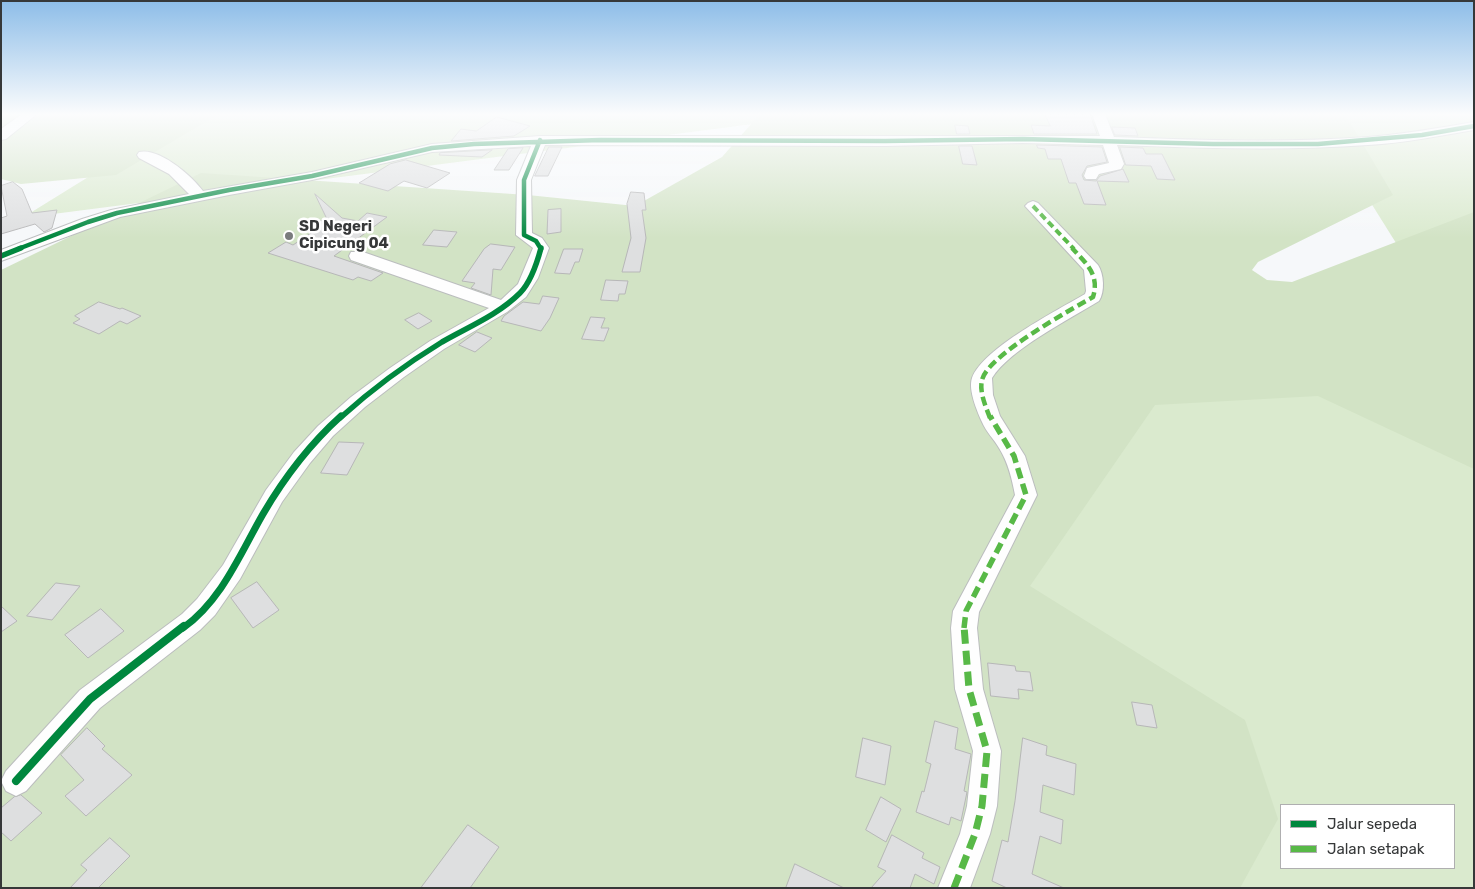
<!DOCTYPE html>
<style>
body{margin:0}
#map{position:relative;width:1475px;height:889px;overflow:hidden;background:#f6f8fa;font-family:Rubik,sans-serif}
canvas{display:block}
.frame{position:absolute;inset:0;border:2px solid #363839;pointer-events:none}
.legend{position:absolute;left:1280px;top:804px;width:175px;height:65px;box-sizing:border-box;background:#fff;border:1px solid #afafb0;margin:0;padding:6px 9px;list-style:none;font-size:15px;color:#363839}
.legend li{display:flex;align-items:center;gap:10px;height:25px}
.legend b{width:25px;border:1px solid #afafb0}
</style>
<div id="map">
<canvas width="1475" height="889"></canvas>
<div class="frame"></div>
<ul class="legend">
<li><b style="height:6px;background:#00873e"></b>Jalur sepeda</li>
<li><b style="height:6px;background:#58b947"></b>Jalan setapak</li>
</ul>
</div>
<script>
const context = document.querySelector('canvas').getContext('2d');
context.lineJoin = 'round';
function fill(path, color) { context.fillStyle = color; context.fill(path, 'evenodd'); }
function strokePath(path, color, width, dash) { context.strokeStyle = color; context.lineWidth = width; context.lineCap = dash ? 'butt' : 'round'; context.setLineDash(dash || []); context.stroke(path); }
function drawText(font, color, halo, rows, align = 'center') {
  context.font = font + ' Rubik,sans-serif'; context.lineWidth = 5; context.setLineDash([]); context.textBaseline = 'middle'; context.strokeStyle = halo; context.fillStyle = color; for (const [text, x, y, turn = 0] of rows) {
    context.save(); context.translate(x, y); context.rotate((+turn || 0) * Math.PI / 180); context.textAlign = isNaN(turn) ? turn : align; if (halo) context.strokeText(text, 0, 0); context.fillText(text, 0, 0); context.restore();
  }
}
const green = new Path2D(`
 M190,114h619l-1,3 -786,101z
 M1227,114h247v241l-4,6 -116,-185z
 M1231,355l243,79v454h-354l-153,-364zM1281,805h173v63h-173z`);
const forest = new Path2D(`
 M1,114h218l-103,61 -95,9 -20,-5z
 M760,114h585l48,81 -135,67 -6,8 15,10 25,2 182,-70v257l-156,-73 -163,9 -125,181 215,134 33,99 -38,69h-1239v-618l200,-97 327,22 107,11 87,-49z`);
const building = new Path2D(`
 M1045,114h45l7,20h-63l-3,-9 19,1z
 M497,117l33,9 -16,10 -63,5 10,-12 15,2z
 M955,125l13,1 2,8h-13z
 M1112,127l23,1 3,8 -23,-1z
 M1037,145l65,2 5,15 -20,4 -5,9 2,5 12,1 4,-5 23,-7 6,13 -32,-1 9,24 -22,-1 -8,-21h-7l-8,-24h-13l-3,-10 -7,-1z
 M959,146h13l5,19 -14,-1z
 M549,147h13l-14,29h-13z
 M1120,147l23,1 3,6h16l13,26 -18,-1 -6,-13 -25,-1z
 M523,148l-14,22h-15l14,-21z
 M492,150l-10,7 -43,-2 1,-2z
 M406,160l44,13 -23,15 -23,-7 -16,10 -29,-8 31,-19z
 M13,182l9,7 10,24 25,-3 -5,18 -8,4 -9,-8 -34,10v-16l6,-2 -6,-30z
 M631,192l13,1 2,17h-4l4,28 -6,34h-18l9,-34 -4,-34z
 M315,194l27,24 16,3 9,-8 20,4 -53,39 49,17 -12,8 -13,-4 -5,3 -85,-27 18,-11 7,3 27,-18 -5,-3 11,-6z
 M561,209v23l-14,2 1,-24z
 M434,230l23,2 -10,15 -24,-2z
 M491,244l24,3 -14,23 -8,-1 -2,26 -20,-7 4,-5 -13,-2 22,-32z
 M564,249h19l-4,13h-4l-5,12 -15,-1z
 M606,280l22,1 -3,13h-6l-1,7 -17,-1z
 M543,296l16,2 -9,20 -9,13 -40,-10 3,-5 19,-14 16,2z
 M99,302l21,7 2,-1 19,8 -14,8 -7,-3 -21,13 -26,-11 7,-4 -5,-3z
 M419,313l13,8 -14,8 -13,-9z
 M591,317l14,1 -4,10h8l-5,13 -22,-2z
 M477,332l15,6 -17,14 -16,-7z
 M339,442l25,1 -17,32 -26,-2z
 M257,582l22,28 -26,18 -22,-30z
 M56,583l24,3 -28,34 -25,-4z
 M1,606l16,15 -16,11z
 M101,609l23,22 -36,27 -23,-23z
 M988,663l27,3 1,5 14,1 3,19 -15,-2 1,10 -28,-3z
 M1132,702l20,3 5,23 -20,-3z
 M935,721l23,7 -3,21 16,5 -7,37 3,1 -6,29 -10,-4 -2,8 -33,-13 6,-21 2,1 7,-28 -5,-2z
 M87,728l18,18 -3,3 30,26 -46,41 -21,-20 19,-16 -23,-25z
 M863,738l28,8 -6,39 -29,-8z
 M1023,738l24,8 -1,9 30,9 -2,31 -31,-10 -3,27 23,8 -2,24 -21,-8 -8,38 32,14h-57l-15,-7 10,-41 6,2 7,-41z
 M21,795l21,18 -31,28 -10,-9v-24l13,-11z
 M881,797l20,12 -15,33 -20,-12z
 M468,825l31,22 -29,41h-49z
 M892,835l32,18 -2,5 18,9 -6,17 -19,-10 -5,14h-39l15,-17 -8,-4z
 M110,838l20,18 -32,32h-28l17,-18 -6,-5z
 M795,864l49,24h-58z`);
const minor = new Path2D(`
 M22,114h15l-31,25 -5,1v-11z
 M1092,114h13l9,23c85,3 170,6 254,0 36,-3 71,-9 106,-15v8c-35,6 -70,13 -106,15 -83,6 -167,3 -251,0l7,19 -3,5 -22,5 -3,5h-10l-2,-3 3,-8 22,-5 -6,-18 -80,-2 -138,3 -340,-1 -14,35 1,53 10,5 7,10 -11,30 -12,19 -19,15 -63,37 -40,28 -39,30 -32,29 -23,27 -28,39 -42,77 -25,36 -15,15 -100,78 -74,83 -10,5 -10,-5 -5,-10 5,-10 74,-81 102,-76 15,-15 26,-34 43,-75 28,-38 24,-26 33,-29 39,-29 40,-27 59,-33 -138,-48 -2,-4 2,-4h12l138,48 17,-16 15,-36 -17,-13 1,-55 14,-34 -99,6 -120,28 -83,15 -109,22 -119,44v-11l81,-31 29,-9 78,-16 -20,-20 -30,-16 -2,-3 2,-3c20,-5 53,24 64,39l109,-19 120,-28 108,-8h560z
 M1033,201l5,2 60,62c6,9 7,27 1,36 -29,18 -89,48 -107,77l1,17 7,21 25,40 12,39 -58,117 -2,16 6,61 18,62 -4,55 -7,28 -20,54h-32l22,-54 7,-28 6,-55 -18,-62 -4,-61 2,-17 62,-116c-3,-16 -7,-33 -16,-47 -5,-9 -13,-16 -17,-26 -5,-11 -14,-32 -10,-44 11,-30 86,-68 113,-84l1,-3 -2,-21 -59,-64 3,-3z`);
const quietFar3 = new Path2D(`
 M1033,206l41,43`);
const quietFar2 = new Path2D(`
 M990,418c-4,-11 -11,-26 -8,-38 5,-24 88,-70 111,-83 7,-22 -7,-34 -21,-49`);
const quietFar1 = new Path2D(`
 M964,628l2,-17 60,-116 -12,-39 -24,-40`);
const quiet = new Path2D(`
 M954,888l21,-54 7,-28 5,-55 -18,-62 -5,-63`);
const cyclewayFar3 = new Path2D(`
 M540,140l-16,40v55l12,6 5,8
 M18,249l70,-27 29,-9 112,-23 83,-14 120,-28 42,-4 126,-4 285,1 138,-2 190,5h105l104,-9 52,-9`);
const cyclewayFar2 = new Path2D(`
 M1,256l20,-8
 M340,418c31,-28 66,-54 102,-76 26,-15 56,-27 78,-49 11,-11 17,-30 21,-45`);
const cyclewayFar1 = new Path2D(`
 M183,628c39,-28 57,-74 80,-114 21,-36 47,-70 78,-98`);
const cycleway = new Path2D(`
 M16,781l74,-82 94,-73`);
const markers = [
 [289,236,5,"#797b7d"]
];
const farPoinames = [
 ["SD Negeri",299,227],
 ["Cipicung 04",299,244]
];
fill(green, '#daeace');
fill(forest, '#d2e3c5');
fill(building, '#dedfe0');
strokePath(building, '#b7b7b8', 1);
strokePath(minor, '#bbbdbe', 2);
fill(minor, '#fefefe');
strokePath(quietFar3, '#58b947', 4, [7, 4]);
strokePath(quietFar2, '#58b947', 4.5, [9, 4.5]);
strokePath(quietFar1, '#58b947', 5.5, [11, 5.5]);
strokePath(quiet, '#58b947', 7, [14, 7]);
strokePath(cyclewayFar3, '#00873e', 4.5);
strokePath(cyclewayFar2, '#00873e', 5.5);
strokePath(cyclewayFar1, '#00873e', 7);
strokePath(cycleway, '#00873e', 8);
const sky = context.createLinearGradient(0, 0, 0, 238);
sky.addColorStop(0, '#8dbde8');
sky.addColorStop(0.48, '#fbfcfd');
sky.addColorStop(1, '#fbfcfd00');
context.fillStyle = sky;
context.fillRect(0, 0, 1475, 238);
for (const [x, y, r, color] of markers) { const dot = new Path2D(); dot.arc(x, y, r, 0, 2 * Math.PI); context.fillStyle = color; context.fill(dot); strokePath(dot, '#fff', 2); }
drawText('bold 15px', '#363839', '#fff', farPoinames, 'left');
</script>
